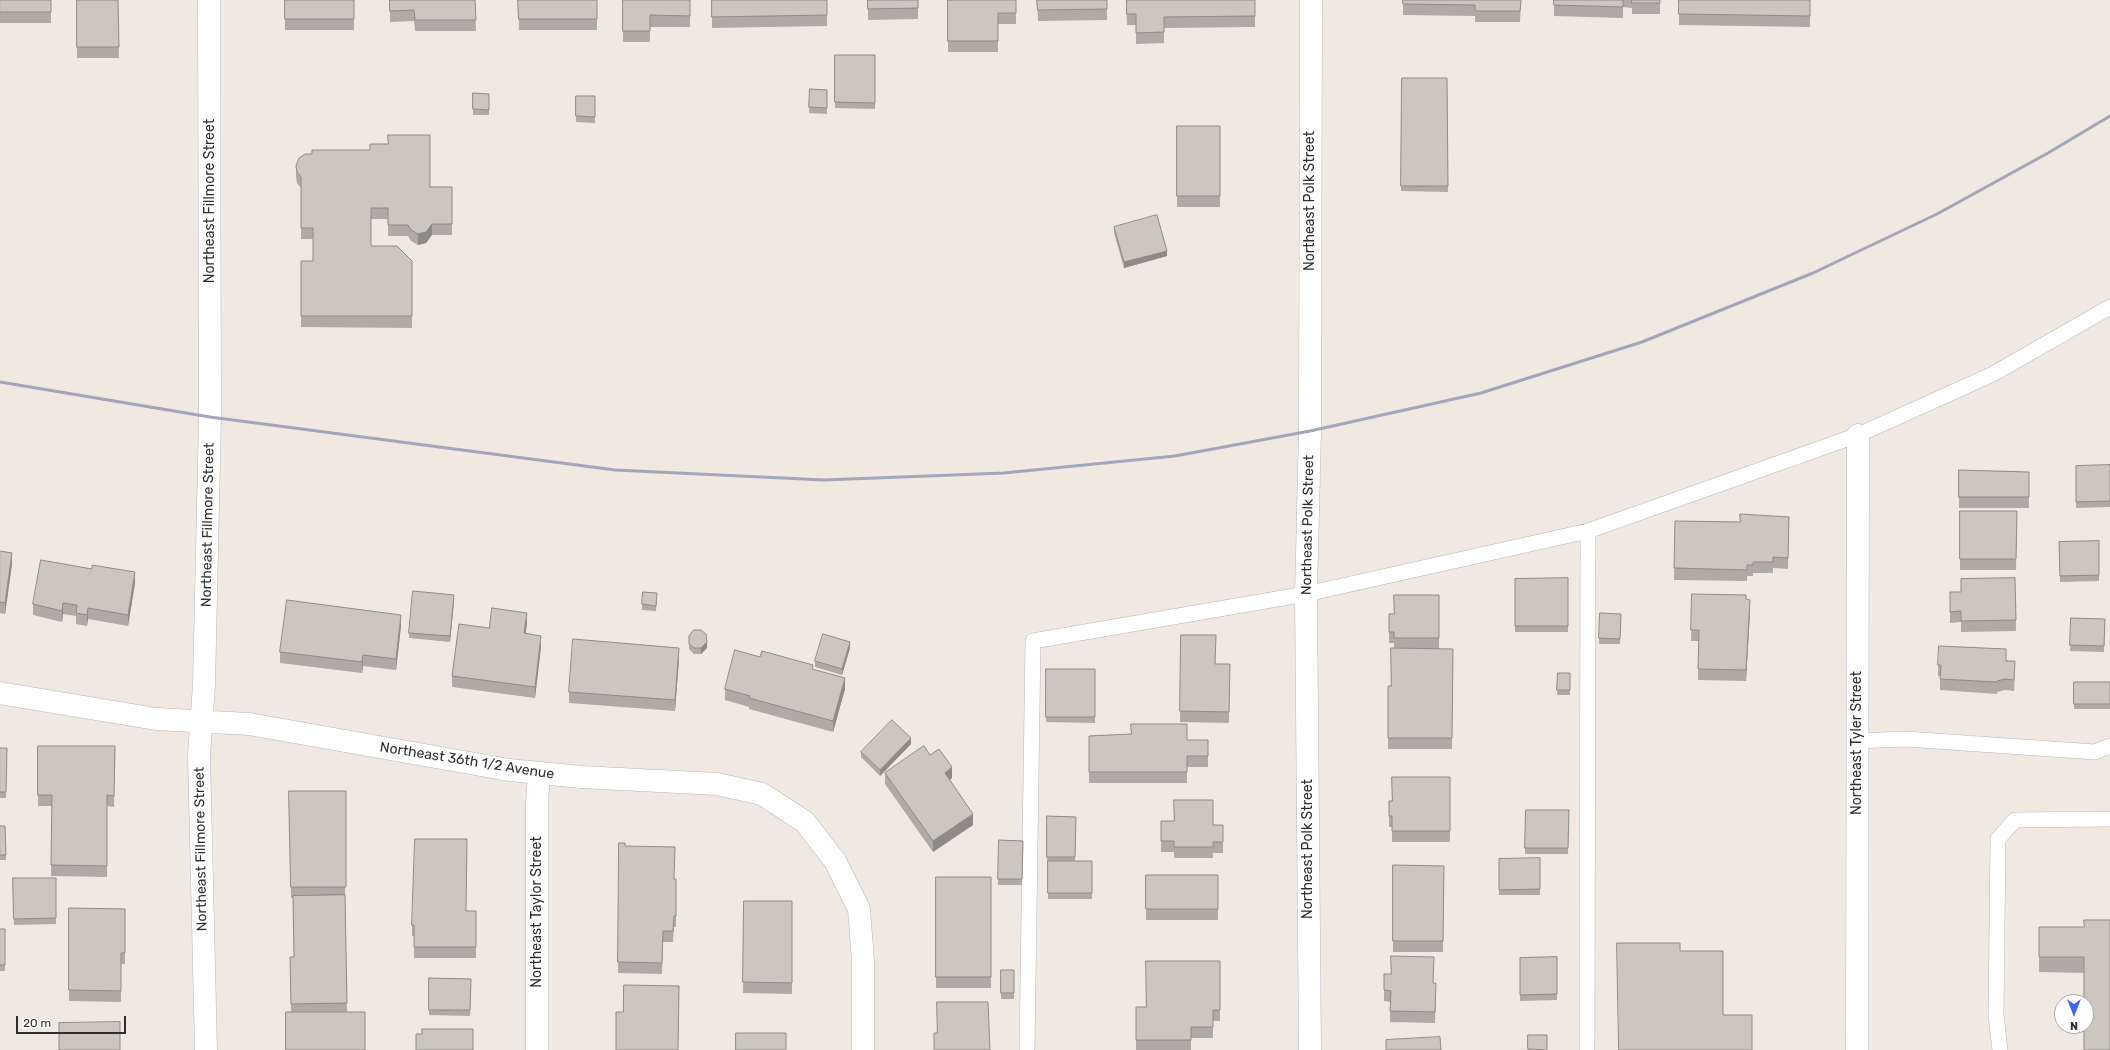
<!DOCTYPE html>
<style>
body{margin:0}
#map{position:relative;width:2110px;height:1050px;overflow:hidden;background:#efe9e1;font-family:Rubik,sans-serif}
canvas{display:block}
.north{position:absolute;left:2054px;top:994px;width:40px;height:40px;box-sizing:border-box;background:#fff;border:1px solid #ababab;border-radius:50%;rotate:180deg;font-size:11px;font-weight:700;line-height:16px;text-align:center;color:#2e2e2e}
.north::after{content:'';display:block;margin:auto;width:14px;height:18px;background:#4264fb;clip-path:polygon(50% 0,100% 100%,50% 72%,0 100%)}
.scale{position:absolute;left:16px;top:1016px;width:110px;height:18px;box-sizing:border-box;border:2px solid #2e2e2e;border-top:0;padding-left:5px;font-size:12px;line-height:14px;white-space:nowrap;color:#2e2e2e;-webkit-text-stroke:3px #fff;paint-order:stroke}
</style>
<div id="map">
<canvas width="2110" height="1050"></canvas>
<div class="north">N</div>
<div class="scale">20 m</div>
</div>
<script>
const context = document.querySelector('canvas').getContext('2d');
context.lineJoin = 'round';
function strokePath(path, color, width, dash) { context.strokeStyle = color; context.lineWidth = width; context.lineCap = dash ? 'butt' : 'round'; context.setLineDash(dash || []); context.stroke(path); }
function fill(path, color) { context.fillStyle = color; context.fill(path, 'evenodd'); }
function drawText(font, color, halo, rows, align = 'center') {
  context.font = font + ' Rubik,sans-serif'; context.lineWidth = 3.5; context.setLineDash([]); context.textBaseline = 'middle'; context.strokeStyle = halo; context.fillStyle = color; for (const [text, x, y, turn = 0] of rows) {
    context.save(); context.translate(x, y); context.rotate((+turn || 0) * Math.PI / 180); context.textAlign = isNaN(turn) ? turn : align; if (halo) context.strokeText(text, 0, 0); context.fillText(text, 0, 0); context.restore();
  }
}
const lane = new Path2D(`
 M1856,741l50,-2 189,13 15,-6
 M1027,1050l6,-409 273,-47 282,-63 270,-96 135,-61 117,-67
 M1587,1050l1,-519
 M2000,1050l-4,-35 2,-176 17,-19 95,-1`);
const street = new Path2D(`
 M0,693l156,26 93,5 260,46 72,7 136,7 45,10 43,28 30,39 24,48 4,52v89
 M206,1050l-7,-295 5,-70 6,-268 -1,-417
 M537,1050v-247l2,-29
 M1310,1050l-4,-456 4,-163 1,-431
 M1857,1050l1,-615`);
const rail = new Path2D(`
 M0,382l210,35 405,53 209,10 180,-7 171,-17 135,-25 171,-38 161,-51 171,-69 124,-59 111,-61 62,-37`);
const wall = new Path2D(`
 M0,0h51v23h-51z
 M77,0h41l1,58h-42z
 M285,0h69v30h-69z
 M390,0h85l1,31h-61l-1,-10 -24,1z
 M518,0h79v30h-78z
 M623,0h67v27h-40v15h-27z
 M712,0h115v26l-115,2z
 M868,0h50v19l-50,1z
 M948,0h68v24h-18v28h-50z
 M1037,0h70v20l-69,1z
 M1126,0h129v27l-91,1v15l-28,1v-19h-9z
 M1403,0h118l-1,22h-45v-6l-72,-1z
 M1554,0h106v14h-28v-6l-9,-1v11l-69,-2z
 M1679,0h131v27l-131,-2z
 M835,55h40v54l-40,-1z
 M1402,78h45l1,114 -47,-1z
 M810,89l17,1v24l-18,-1z
 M473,93l16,1v21h-16z
 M576,96h19v27l-19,-1z
 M1177,126h43v81h-43z
 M296,166l134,21h22v48h-20l-6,8 -8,2 -7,-4 -3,-5h-20v-17h-17v27l41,15v67l-111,-1v-66h12v-22h-12v-51l-4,-5 -1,-6z
 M1114,227l53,29 -43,12 -10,-35z
 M2110,465v42l-34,1v-42z
 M1959,470l70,2v36h-70z
 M1960,511h57l-1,59h-56z
 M1789,517l-1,52 -15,-1v5h-20v3h-6v5l-73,-1 1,-59 65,1z
 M2099,541v40l-39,1 -1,-40z
 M0,551l12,13 -7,50 -5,-1z
 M1568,578v54h-53v-53z
 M2015,578l1,53 -55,1v-10l-11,1v-31h11v-13z
 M135,583l-7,43 -40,-7 -1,7 -11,-2v-8l-13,-2 -1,8 -29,-7v-11z
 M1692,594l54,5 4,12 -4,70 -48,-1v-39h-7z
 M1439,595v54h14l-1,100h-64v-63h3l3,-38v-5h-5v-29h5z
 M657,599l-1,12 -14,-1v-6z
 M454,600l-4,42 -41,-4v-5z
 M1621,614l-1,30h-21v-6z
 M2071,618l34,1 -1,33 -34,-1z
 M527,624l-2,10 16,13 -6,51 -83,-11v-11l37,-48z
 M401,626l-5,44 -33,-4 -1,7 -82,-10v-11z
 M1181,635l35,29h14l-1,59 -49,-1z
 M689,636l18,12 -6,6h-7l-5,-5z
 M850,648l-8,27 -27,-8v-6z
 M760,657l53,12 32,20 -12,43 -84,-23v-2l-24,-7v-11z
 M679,659l-4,52 -106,-8v-11z
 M2006,661l9,11 -1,19 -9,-1 -8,2v2l-57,-4v-14h-2v-11z
 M1046,669h49v54l-49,-1z
 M1558,673h12v22h-13z
 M2074,682h36v27h-36z
 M1089,736l98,4h21v27h-21v16h-98z
 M911,744l-31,32 -19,-19v-5z
 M38,746h77l-1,61 -7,-1v71l-56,-1 1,-70h-14z
 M0,748h7l-1,50h-6z
 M930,755l22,23 -2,2 23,45 -40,27 -48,-68v-11z
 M1450,777v65h-58v-15h-3v-26h3z
 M346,791l-1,107 2,114h-56l-1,-55h4l-1,-59h-2l-2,-96z
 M1526,810h43l-1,44h-43z
 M1047,816l29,1 -1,44h17v38h-44v-36h-1z
 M1161,821l52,4h10v28h-10v5h-39v-6h-13z
 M0,826h5l1,34h-6z
 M999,840l24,1 -1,44h-24z
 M619,843l55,36h2v48h-2l-1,15h-10l-1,32 -44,-1z
 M1499,859l41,30v6h-41z
 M1393,865l51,1 -1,86h-50z
 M1146,875h72v45h-72z
 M936,877h55v111h-55z
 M13,878h43v46l-42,1z
 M744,901h48v93l-49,-1z
 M69,908l56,1v55h-4v38l-52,-1z
 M466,911h10v47h-62v-22h-2v-11z
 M2039,927h45v46l-45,-1z
 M0,929h5v42h-5z
 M1557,957v43l-37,1v-43z
 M1220,961v60h-7v17h-22v12h-55v-43h10z
 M1001,970h13v29h-13z
 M1384,974l49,9 3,12 -1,28 -45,-1v-20l-6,-1z
 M429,978l42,1 -1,37 -41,-1z
 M1528,1035h19v15h-19z`);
const shadedWall = new Path2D(`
 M432,224v11l-6,8 -8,2v-11z
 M1167,251v5l-43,12v-6z
 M12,553v11l-7,50v-11z
 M135,572v11l-7,43v-11z
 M454,595v5l-4,42v-6z
 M1750,600v11l-4,70v-11z
 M63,603v11l-1,8v-11z
 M88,608v11l-1,7v-11z
 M527,613v11l-3,20v-11z
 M401,615v11l-5,44v-11z
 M541,636v11l-6,51v-11z
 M707,642v6l-6,6v-6z
 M850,642v6l-8,27v-6z
 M679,648v11l-4,52v-11z
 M363,655v11l-1,7v-11z
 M845,678v11l-12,43v-11z
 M911,738v6l-31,32v-6z
 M952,767v11l-7,6v-11z
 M973,814v11l-40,27v-11z`);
const building = new Path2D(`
 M0,0h51v12h-51z
 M77,0h41l1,47h-42z
 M285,0h69v19h-69z
 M390,0h85l1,20h-61l-1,-10 -24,1z
 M518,0h79v19h-78z
 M623,0h67v16l-40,-1v16h-27z
 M712,0h115v15l-115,2z
 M868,0h50v8l-50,1z
 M948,0h68v13h-18v28h-50z
 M1037,0h70v9l-69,1z
 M1127,0h128v16l-91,1v15l-28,1v-19h-9z
 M1403,0h118l-1,11h-45v-6l-72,-1z
 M1554,0h69v7l-69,-2z
 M1632,0h28v3h-28z
 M1679,0h131v16l-131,-2z
 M835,55h40v48l-40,-1z
 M1402,78h45l1,108h-47z
 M810,89l17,1v18l-18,-1z
 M473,93l16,1v16l-16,-1z
 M576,96h19v21l-19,-1z
 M1177,126h43v70h-43z
 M388,135h42v52h22v37h-20l-6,8 -8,2 -7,-4 -3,-5h-20v-17h-17v38h26l15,15v55h-111v-55h12v-33h-12v-51l-4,-5 -1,-6 3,-8 6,-4h7v-4h58v-6h18z
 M1157,215l10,36 -43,11 -10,-35z
 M2110,465v36l-34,1v-36z
 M1959,470l70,2v25h-70z
 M1960,511h57l-1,48h-56z
 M1740,514l49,3 -1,41 -15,-1v5h-20v3h-6v5l-73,-2 1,-47 65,1z
 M2099,541v34l-39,1 -1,-34z
 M0,551l12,2 -7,50 -5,-1z
 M41,560l51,9v-4l43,7 -7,43 -40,-7 -1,7 -11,-2 1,-8 -14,-2 -1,8 -29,-7z
 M1568,578v48h-53v-47z
 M2015,578l1,42 -55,1v-10l-11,1v-20h11v-13z
 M413,591l41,4 -4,41 -41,-3z
 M643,592l14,1 -1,13 -14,-2z
 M1692,594l54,1v4l4,1 -4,70 -48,-1 1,-39h-8z
 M1394,595h45v43h-45v-6h-5v-18h5z
 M287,600l114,15 -5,44 -33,-4 -1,7 -82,-10z
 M492,608l35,5 -3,20 17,3 -6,51 -83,-11 7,-52 30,4z
 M1600,613l21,1 -1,25 -21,-1z
 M2071,618l34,1 -1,27 -34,-1z
 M694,630h7l5,4 1,8 -6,6h-7l-5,-4v-8z
 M823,634l27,8 -8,27 -27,-8z
 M1181,635h35l-1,29h15l-1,48 -49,-1z
 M573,639l106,9 -4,52 -106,-8z
 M1939,646l67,3v12h9l-1,19 -9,-1 -8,2v1l-57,-3 1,-14h-3z
 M1391,648l62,1 -1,89h-64v-52h3z
 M735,650l25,7 2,-6 51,14 -1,4 33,9 -12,43 -84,-23 1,-2 -25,-7z
 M1046,669h49v48h-49z
 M1558,673h12v17h-13z
 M2074,682h36v22h-36z
 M892,720l19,18 -31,32 -19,-18z
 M1131,724h56v16h21v16h-21v16h-98v-36l42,-2z
 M38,746h77l-1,50 -7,-1v71l-56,-1 1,-70h-14z
 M924,746l6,9 9,-6 13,18 -7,6 28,41 -40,27 -48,-68z
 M0,748h7l-1,44h-6z
 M1392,777h58v54h-58v-15h-3v-15h3z
 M289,791h57v96h-55z
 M1174,800h39v25h10v17h-10v5h-39v-6h-13v-20h13z
 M1526,810h43l-1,38h-43z
 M1047,816l29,1 -1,40h-28z
 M0,826h5l1,29h-6z
 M415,839h52l-1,72h10v36h-62v-22h-2z
 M999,840l24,1 -1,38h-24z
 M619,843h6v3l50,1 -1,32h2v37h-2l-1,15h-10l-1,32 -44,-1z
 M1540,858v31l-41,1v-31z
 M1048,861h44v32h-44z
 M1393,865l51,1 -1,75h-50z
 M1146,875h72v34h-72z
 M936,877h55v100h-55z
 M13,878h43v40l-42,1z
 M345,895l2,108 -56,1 -1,-47h4l-1,-61z
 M744,901h48v82l-49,-1z
 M69,908l56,1v44h-4v38l-52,-1z
 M2084,920h26v130h-26v-24h2v-24h-2v-45h-45v-30h45z
 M0,929h5v36h-5z
 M1617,943h63v8h43v64h29v35h-133z
 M1391,956l43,1 -1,26h3l-1,29 -45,-1 1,-20 -7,-1v-16h7z
 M1557,957v37l-37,1v-37z
 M1146,961h74v49h-7v17h-22v13h-55v-33h10z
 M1001,970h13v23h-13z
 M429,978l42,1 -1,31h-41z
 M624,985l55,1 -1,64h-62v-38h7z
 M937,1002h51l2,48h-56v-17h3z
 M286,1012h79v38h-79z
 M120,1022v28h-61v-27z
 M422,1029h51v21h-57v-16h6z
 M736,1033h50v17h-50z
 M1528,1035h19v15l-19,-1z
 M1440,1037l1,13h-55v-10z`);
const streetNames = [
 ["Northeast Fillmore Street",210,201,-90],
 ["Northeast Polk Street",1310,201,-90],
 ["Northeast Fillmore Street",208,525,-89],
 ["Northeast Polk Street",1308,525,-89],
 ["Northeast Tyler Street",1857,743,-90],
 ["Northeast 36th 1/2 Avenue",467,761,9],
 ["Northeast Fillmore Street",201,849,-91],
 ["Northeast Polk Street",1308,849,-90],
 ["Northeast Taylor Street",537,912,-90]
];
strokePath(lane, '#b4b7c1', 16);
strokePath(street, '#b4b7c1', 23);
strokePath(lane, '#fff', 15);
strokePath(street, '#fff', 22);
strokePath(rail, '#a3a6b8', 3);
fill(wall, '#afaba4');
fill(shadedWall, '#8e8b86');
fill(building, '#cbc7bf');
strokePath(building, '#8e8b86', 1);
drawText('14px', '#2e2e2e', '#fff', streetNames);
</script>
